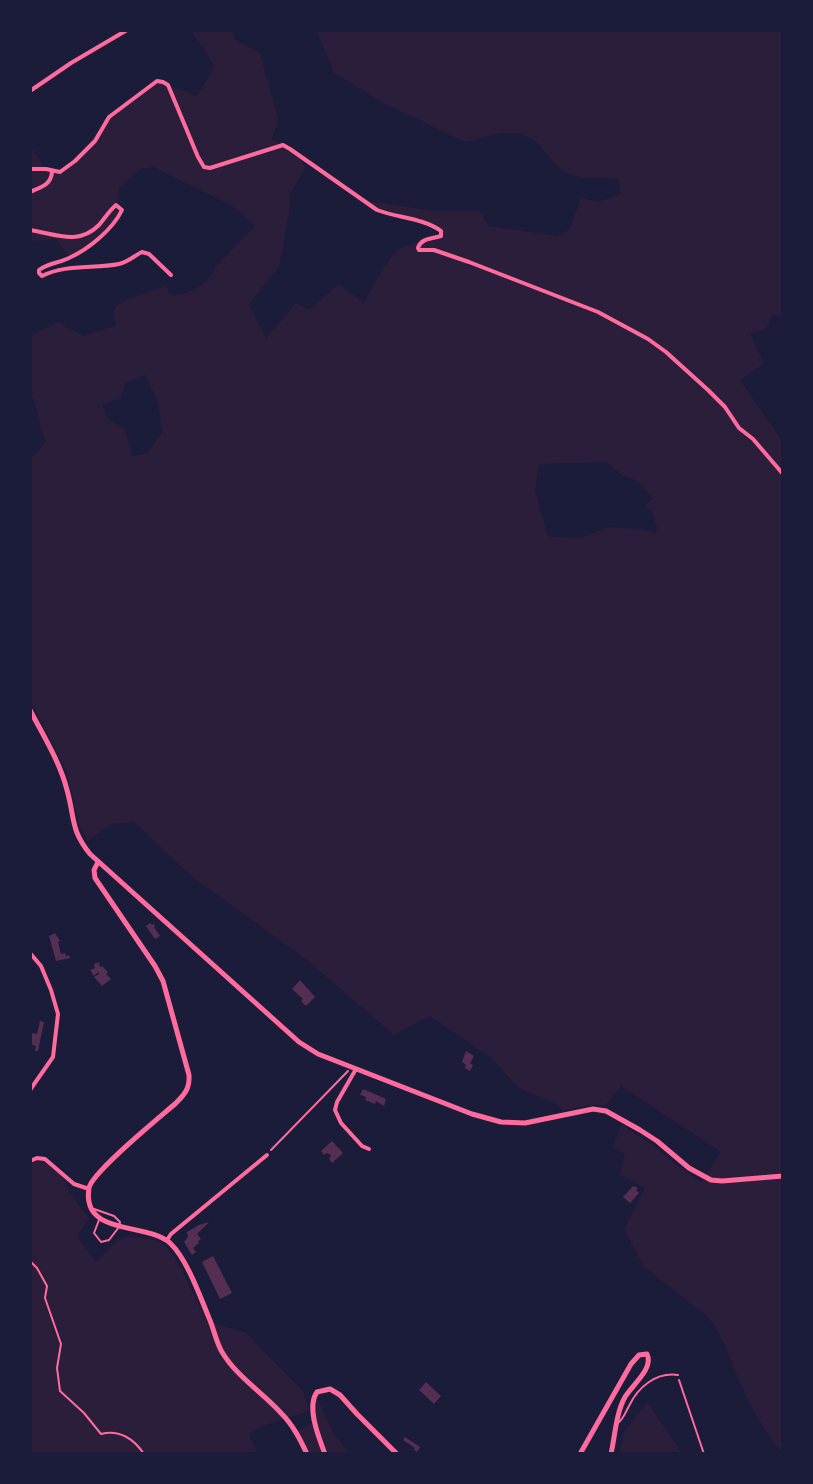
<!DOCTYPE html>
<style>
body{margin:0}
#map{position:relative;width:813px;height:1484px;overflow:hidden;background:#1b1b3a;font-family:Cabin,sans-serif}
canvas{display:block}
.frame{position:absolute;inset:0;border:32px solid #1b1b3a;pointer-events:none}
</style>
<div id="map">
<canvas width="813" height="1484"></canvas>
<div class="frame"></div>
</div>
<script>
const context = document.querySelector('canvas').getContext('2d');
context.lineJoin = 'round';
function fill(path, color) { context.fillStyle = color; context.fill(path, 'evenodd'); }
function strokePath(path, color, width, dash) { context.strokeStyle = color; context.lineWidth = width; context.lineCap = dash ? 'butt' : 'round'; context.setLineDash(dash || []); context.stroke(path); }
const green = new Path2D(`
 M191,30h41l4,10 24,13 18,66 -6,20 29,17 4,13 -15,25 -1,20 -10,53 -30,37 17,34 30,-35 13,7 30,-26 25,19c9,-15 25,-51 41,-57 12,-4 25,-7 37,-11l-6,-7 -59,-18 -10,-9 67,10h46l8,15 69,10 12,-6 12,-32 17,4 23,-8 -3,-15c-14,-1 -39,0 -50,-5 -12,-6 -18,-17 -27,-27 -24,-25 -48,-11 -76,-5l-80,-38 -51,-31 -18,-43h467v287l-11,-2 -6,15 -16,3 14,31 -24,16 43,62v1012c-18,-21 -34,-50 -45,-76 -9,-21 -16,-45 -31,-62l-63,-49 -20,-38 21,-41 -25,-13 5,-21 -12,-6 8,-24 34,23 27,22 19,13 20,-30 -100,-66 -16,20 -13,-1 -29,5 -3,-4 -41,-18 -29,-31 -60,-41 -36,19 -91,-78 -113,-82 -56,-53 -22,2 -25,17 -8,-17 -13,-54 -36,-71v-246l3,4 13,-16c-9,-15 -6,-34 -16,-46v-59l28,-14 25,14 33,-10 -3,-11 3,-9 14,-8 36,-12 4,8c17,3 40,-10 45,-27l40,-41 -22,-20 -80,-39 -13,2 -21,20 -2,15 5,6 -18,23 -34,25 -14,-19 -26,2v-95l16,23 14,3 15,-11 34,-44 51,-39 8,7 29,11 18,-30zM145,375l13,27 4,31 -15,20 -14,3 -9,-28 -16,-8 -6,-15 18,-7 6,-15zM607,462l16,14 13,4 17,19 -9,8 8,4 5,17 -2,6 -13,-5 -34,-2 -27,11 -33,-1 -13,-46 4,-27z
 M45,1159l18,17 6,16 20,27 -12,17 19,26 22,-22 13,-4 23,4 10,5 9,10 8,13 26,54 38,10 58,59 6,20 -47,15 -13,9 9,19h-228v-294z
 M313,1397l6,5 15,32 15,20h-42l-11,-22 19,-10z
 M647,1402l36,52h-64l5,-22z`);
const building = new Path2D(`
 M150,923l2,2 2,-1 1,2 -1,1 6,9 -5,3 -9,-13z
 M55,933l5,8 -2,1 3,12 4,-1 1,3 3,-1 1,3 -14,3 -7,-25z
 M100,962l-1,3 1,2 2,-1 6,6 -2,2 5,5 -9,7 -8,-9 5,-3 -1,-2 -4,4 -4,-6 5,-2 -1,-4z
 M300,980l15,17 -9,9 -5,-5 2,-2 -11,-10z
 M40,1021l4,1 -6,29h-3l1,-5 -6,-2 2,-11 5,1z
 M466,1051l8,5 -4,7 3,2 -3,6 -5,-3 1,-3 -4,-3z
 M363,1089l23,10 -2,7 -8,-5 -1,3 -10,-4 1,-3 -6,-2z
 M332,1141l11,12 -11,10 -3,-4 2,-4 -4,-2 -3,2 -3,-4z
 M633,1186l5,2 -2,2 3,3 -9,10 -7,-6z
 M209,1222l-12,12 4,5 -3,2 1,2 -6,5 3,4 -4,3 -8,-13 4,-5 -1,-5 12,-7z
 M213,1256l19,37 -12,6 -18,-37z
 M426,1382l15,14 -7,8 -15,-14z
 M405,1437l15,10 -3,5 -3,-2 1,-2 -12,-8z`);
const path = new Path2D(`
 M271,1150l77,-79
 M30,1261l7,7 10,18 -2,12 16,46 -4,24 3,23 24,22 17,21c18,-5 33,5 43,20
 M679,1380l25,74`);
const service = new Path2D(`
 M94,1209l20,7 6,6 -1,5 -10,13 -8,2 -7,-9 5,-13
 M618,1423c6,-5 7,-10 11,-17 9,-19 27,-34 49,-31`);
const minor = new Path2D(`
 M30,91l41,-28 56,-33
 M30,169h16l14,3 15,-11 20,-20 14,-24 48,-36 6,1 5,3 30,72 6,10 6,1 73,-23 7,4 87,61c21,8 46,8 64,21v5c-9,3 -20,2 -23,12l1,2h15l35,12 129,50 50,27 18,13 42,38 17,17 14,21 14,11 30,35
 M30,192c11,-5 21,-7 22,-20
 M30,230c26,4 48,16 69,-5 6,-7 10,-14 17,-20l6,5c-9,19 -33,39 -53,48 -10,5 -21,5 -30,12v3l3,3c23,-12 52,-7 77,-12 9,-2 15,-8 23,-12l7,2 22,21
 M30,953l11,13 10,24 7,24 -5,43 -23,33
 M356,1069l-19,33 -2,8 6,13 21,23 7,3
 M30,1161l7,-3 8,1 29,25 15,5
 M167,1240l4,-6 96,-79`);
const tertiary = new Path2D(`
 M98,862l-4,8 1,8 60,88 8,15 26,94c1,13 -4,19 -13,28 -16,14 -84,69 -87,85 -8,48 57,34 81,55 17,16 30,53 39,75 5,11 7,24 13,34 14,24 41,41 59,61 12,12 19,26 26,41
 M325,1454c-6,-16 -19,-47 -8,-62l13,-3 10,6 17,19 40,40
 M580,1454l51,-90 8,-9 8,-1c7,14 -14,30 -22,43 -9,16 -10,39 -14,57`);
const secondary = new Path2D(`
 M30,710c13,25 30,52 37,80 8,28 3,39 23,64l209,188 19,12 154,60 29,8 24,1 68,-14 13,2 34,19 17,11 32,27 22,12 11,1 61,-5`);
fill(green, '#2a1e3b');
fill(building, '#542f53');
strokePath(path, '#ff6b9d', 2);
strokePath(service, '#ff6b9d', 2);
strokePath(minor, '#ff6b9d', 4);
strokePath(tertiary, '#ff6b9d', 5);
strokePath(secondary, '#ff6b9d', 5);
</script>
